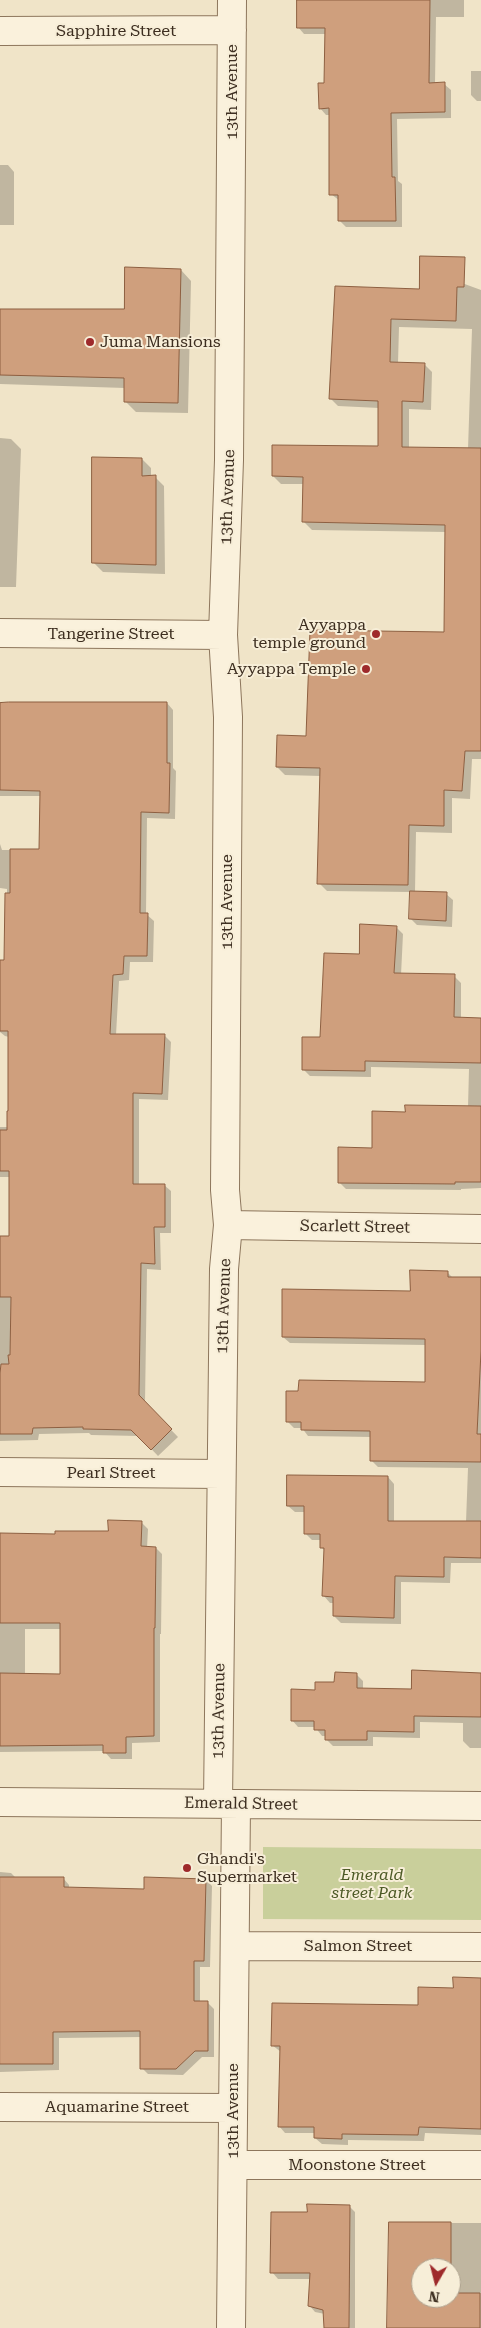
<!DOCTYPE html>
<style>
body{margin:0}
#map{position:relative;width:481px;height:2328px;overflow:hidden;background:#f0e4c8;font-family:"Roboto Serif",serif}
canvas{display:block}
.north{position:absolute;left:411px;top:2258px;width:50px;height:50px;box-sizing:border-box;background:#f7eed8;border:1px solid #ada18e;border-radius:50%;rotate:188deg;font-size:14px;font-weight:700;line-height:20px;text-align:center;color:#3d2e20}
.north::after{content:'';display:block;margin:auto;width:18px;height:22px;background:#9e2a2b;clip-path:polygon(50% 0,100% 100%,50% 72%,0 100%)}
</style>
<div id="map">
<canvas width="481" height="2328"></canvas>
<div class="north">N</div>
</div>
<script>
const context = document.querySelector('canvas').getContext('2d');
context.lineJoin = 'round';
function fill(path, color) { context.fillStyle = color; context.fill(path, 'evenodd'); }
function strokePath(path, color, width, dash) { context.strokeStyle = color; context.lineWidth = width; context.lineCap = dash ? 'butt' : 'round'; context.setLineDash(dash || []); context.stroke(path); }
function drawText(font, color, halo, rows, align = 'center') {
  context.font = font + ' "Roboto Serif",serif'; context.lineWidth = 4; context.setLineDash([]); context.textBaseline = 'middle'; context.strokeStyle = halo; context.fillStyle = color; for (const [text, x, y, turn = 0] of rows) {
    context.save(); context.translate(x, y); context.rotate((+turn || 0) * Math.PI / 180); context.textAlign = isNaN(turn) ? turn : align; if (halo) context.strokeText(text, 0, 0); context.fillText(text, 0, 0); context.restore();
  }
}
const green = new Path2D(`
 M263,1847l218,2v71l-218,-1z`);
const shadow = new Path2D(`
 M298,0h166v17h-28l-1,67h9l7,6v28l-54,1 1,62 4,3v43h-56l-6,-6v-20l-9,-7 -1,-79h-4l-6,-7 5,-23 1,-51h-22l-6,-7z
 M471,71h10v30h-4l-6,-6z
 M0,165h8l6,7v53h-14z
 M421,268l60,22v469h-9l-2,40 -18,-1v35l-36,-1 -1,60 31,2 7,6 -1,27 -35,-2 -7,-7 1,-26 -84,-1 -8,-8 2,-107 -36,-1 -8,-8 31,-30 137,-103 2,-102 -135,-2 -8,-8v-38h-23l-8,-8 106,-29v-39l-41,-2 -8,-8 6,-111 84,3zM399,327l73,2 -4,120 -59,-1v-39l22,1 1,-38 -8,-8 -26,-1z
 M181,270l10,11 -3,132 -52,-1 -11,-11v-13l-125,-4v-74h125z
 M0,438l11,1 10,10 -5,138h-16z
 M142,459l9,9v9h4l9,9 1,88 -62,-2 -10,-10z
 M0,703h167l6,7v58l3,3 -1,48 -28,-1 -1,96 8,7 -1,41h-23l-1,18 -10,1 -3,54h48l7,7 -3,58 -29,-1v86h25l7,6v42h-11l1,37 -14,-1 -2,134 33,34 -20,19 -19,-20 -48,-1 -2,-2 -50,1 -1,6 -38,1v-204h11v-60h-11v-50h8l1,-90 -4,-1 -5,-4v-71h6l1,-72 -7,-1v-44l2,6h38l1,-54h-41z
 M396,927l7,7 -2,41 53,1 7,7v35l20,1v169l-20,1v1l-115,-1 -7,-7 67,-69 62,-6 1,-38 -98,-2v10l-61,-1 -7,-7 18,-30 39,-83z
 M447,1272l6,6h28v285h-30l-1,20 -49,-1v42l-60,-1 -7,-7v-13h-4l-6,-7 1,-45 -3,-3v-8h-10l-7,-7 1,-21h-11l-7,-6 100,-29 6,7v39l72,-1 2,-54 -90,-1 -7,-7v-23l-63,-1 -6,-8h-8l-7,-7 139,-38v-38l-136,-2 -7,-6 129,-45z
 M141,1522l7,7 -1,19h9l6,6 -1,80h-1v108l-28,1v16h-21l-7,-8 -104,1v-218l57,1 52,-3zM25,1629h36v46h-36z
 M356,1674l7,7v8l49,1 69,-16v74h-11l-7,-7v-18l-43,-1v16l-47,-1v9h-40l-7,-7v-3h-4l-7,-9h-17l-6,-7 24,-29z
 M0,1872l11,1 5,5h47l6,7v3l76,3 61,-11 6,6 -2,81h-10v35h7l7,7v48h-12l-19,18 -35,-1 -6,-6v-31l-83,1v32l-59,2z
 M481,1979v156l-56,-2 -1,8 -76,-1v5l-26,-1 -7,-6v-5h-30l-6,-7 2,-74 -9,-7 147,-38 35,-18z
 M349,2206l6,6v116h-30v-14l-10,-2 -6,-7 1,-26h-32l-6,-7 36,-58z
 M390,2223h91v105h-93zM421,2268h30v30h-30z`);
const building = new Path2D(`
 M297,0h133l-1,83 16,-1v30l-54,1 1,64h3l1,44h-58v-26h-9v-87l-10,1 -1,-26h6l1,-55h-28z
 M420,256l45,1 -1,30h-7l-1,34 -65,-2 -1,43 35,1 -2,39 -21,-1v46l79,1v303h-16l-3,40 -18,-1v36l-35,-1 -1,60 -91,-1 3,-116 -44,-1 1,-32 29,1 4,-106 134,2 1,-107 -143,-3 1,-45 -31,-1v-31l106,1v-45l-49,-2 6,-113 84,3z
 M125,267l56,2 -3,134 -54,-1v-24l-124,-3v-66h124z
 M92,457l50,1v18l14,-1v90l-64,-2z
 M9,702h158v61h3l-1,50 -28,-1 -1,101h8l-1,43h-23l-1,18 -10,1 -3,59h55l-3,60 -29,-1v91h32v43h-11l1,37 -14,-1 -2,132 33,34 -21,21 -20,-20 -48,-1v-2l-50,1 -1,6h-32v-61l1,-9h8l-1,-9h2l1,-58h-11v-61h9v-65h-9v-41h7v-19h1v-80h-8v-71h4l1,-67h5v-44h29l1,-58 -40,-1v-87z
 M410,891l37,1 -1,29 -37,-2z
 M360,924l37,2 -3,47 61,1 -1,43 27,1v45l-116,-2v10l-63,-1v-33h18l4,-84 35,1z
 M405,1105l76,1v76h-26v2l-117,-1v-36l34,1v-37l33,1z
 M410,1270l38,1v6h33v74l-4,83h4v28l-111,-1v-30l-69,-1v-8h-15v-31h12l1,-11 126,2v-43l-143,-2v-48l128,2z
 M287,1475l101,1v45h93v37l-37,-1v20l-49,-1 -1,42 -61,-2v-19l-11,-1 2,-48h-4v-14h-16v-28h-17z
 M108,1520l34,1 -1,25 15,1 -1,81h-1v108l-28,1v16h-23v-8l-103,1v-73l60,1v-51h-60v-90l55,1v-3h53z
 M412,1670l69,3v44l-67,-1v16l-47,-1v9h-42v-10h-11v-9h-23v-32l24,1v-8h19l1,-10 22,1v15l54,1z
 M0,1877h64v10l80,2v-12l62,2 -2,82h-10v40h14v50h-13l-19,18h-36v-38l-87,1v32h-53z
 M453,1977l28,1v151l-62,-2 -1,8 -76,-1v5l-28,-1v-11h-36l2,-81h-9l1,-43 146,2v-18l35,1z
 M307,2204l43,1 -1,123h-25l-1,-18 -15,-4 2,-33h-40l1,-61h36z
 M389,2222h62v71h29v35h-93zM421,2268h30v30h-30z`);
const street = new Path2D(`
 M0,31l232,-1
 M0,633l223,2
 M228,1225l253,4
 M0,1472l221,2
 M0,1802l481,4
 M218,1803l6,-534 4,-44 -3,-35 3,-473 -5,-82 6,-175 3,-460
 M235,1946l246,1
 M0,2107l233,1
 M233,2165h248
 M231,2328l5,-524`);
const markers = [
 [90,342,5,"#9e2a2b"],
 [376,634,5,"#9e2a2b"],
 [366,669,5,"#9e2a2b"],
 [187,1868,5,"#9e2a2b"]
];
const streetNames = [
 ["Sapphire Street",116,31],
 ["13th Avenue",232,92,-90],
 ["13th Avenue",228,497,-88],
 ["Tangerine Street",111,634],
 ["13th Avenue",227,902,-90],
 ["Scarlett Street",355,1227,1],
 ["13th Avenue",224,1306,-88],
 ["Pearl Street",111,1473],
 ["13th Avenue",219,1711,-89],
 ["Emerald Street",241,1804,1],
 ["Salmon Street",358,1946],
 ["Aquamarine Street",117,2107],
 ["13th Avenue",233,2111,-90],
 ["Moonstone Street",357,2165]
];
const poiNames = [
 ["Juma Mansions",100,342],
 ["Ayyappa",366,625,"right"],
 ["temple ground",366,643,"right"],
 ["Ayyappa Temple",356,669,"right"],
 ["Ghandi's",197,1859],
 ["Supermarket",197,1877]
];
const parkNames = [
 ["Emerald",372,1875],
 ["street Park",372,1893]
];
fill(green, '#c9cf9b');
fill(shadow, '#0003');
fill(building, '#cf9f7d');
strokePath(building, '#8d5f41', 1);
strokePath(street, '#8d765c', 30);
strokePath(street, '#faf1dc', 28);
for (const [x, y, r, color] of markers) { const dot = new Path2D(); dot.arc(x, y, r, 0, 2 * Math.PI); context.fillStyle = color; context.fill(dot); strokePath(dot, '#f7eed8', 2); }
drawText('16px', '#3d2e20', '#f7eed8', streetNames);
drawText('16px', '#3d2e20', '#f7eed8', poiNames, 'left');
drawText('italic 16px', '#4d5a26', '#f7eed8', parkNames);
</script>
